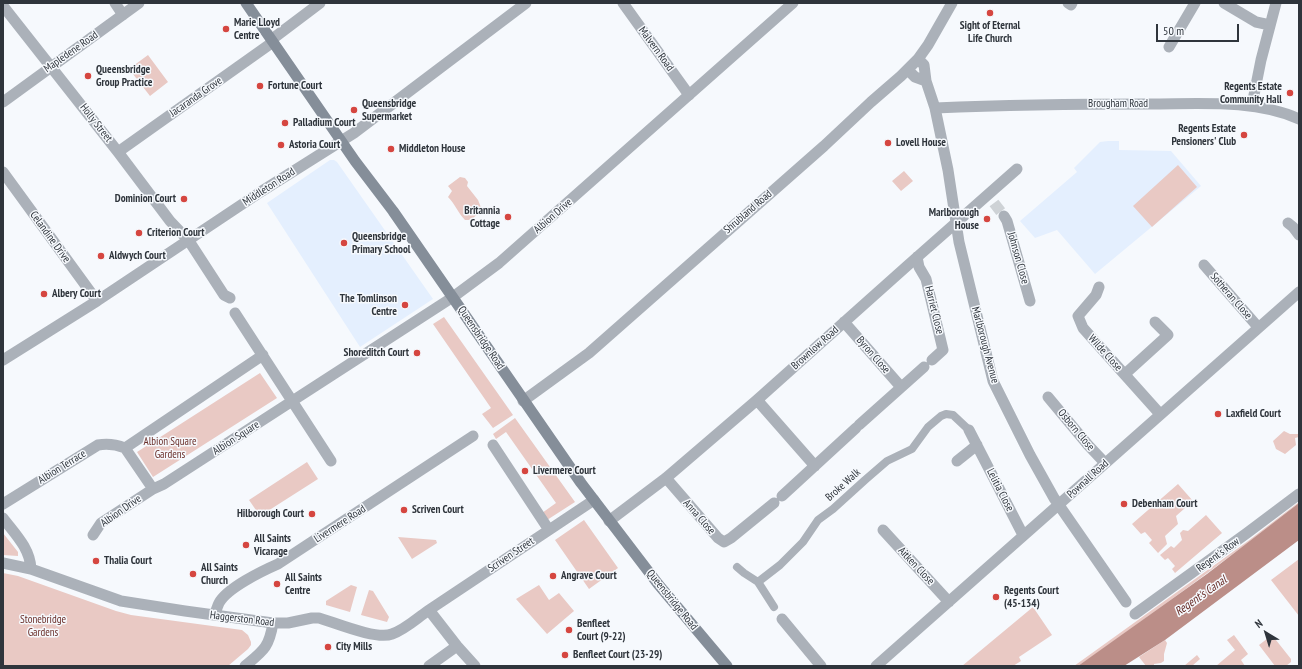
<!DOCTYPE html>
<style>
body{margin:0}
#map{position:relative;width:1302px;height:669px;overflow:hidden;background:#f6f9fd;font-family:"PT Sans Narrow",sans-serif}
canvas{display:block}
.frame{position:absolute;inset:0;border:4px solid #2f353c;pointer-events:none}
.north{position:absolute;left:1246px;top:613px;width:40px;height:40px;-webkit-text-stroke:3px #f6f9fd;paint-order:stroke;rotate:322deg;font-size:11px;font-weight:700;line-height:16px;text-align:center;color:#2f353c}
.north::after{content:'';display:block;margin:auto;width:14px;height:18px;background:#2f353c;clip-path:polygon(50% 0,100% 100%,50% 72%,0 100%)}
.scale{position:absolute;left:1156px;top:24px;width:83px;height:18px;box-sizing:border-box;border:2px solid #2f353c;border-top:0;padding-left:5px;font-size:12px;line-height:14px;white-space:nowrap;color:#2f353c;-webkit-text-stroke:3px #f6f9fd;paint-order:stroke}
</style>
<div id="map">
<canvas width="1302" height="669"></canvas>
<div class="frame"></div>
<div class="north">N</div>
<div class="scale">50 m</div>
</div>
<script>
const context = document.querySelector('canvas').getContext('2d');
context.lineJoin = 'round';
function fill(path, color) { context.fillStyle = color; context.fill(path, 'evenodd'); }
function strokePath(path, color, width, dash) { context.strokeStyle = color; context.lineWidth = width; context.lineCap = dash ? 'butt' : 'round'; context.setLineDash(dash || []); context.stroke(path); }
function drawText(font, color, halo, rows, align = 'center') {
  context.font = font + ' "PT Sans Narrow",sans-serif'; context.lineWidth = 3; context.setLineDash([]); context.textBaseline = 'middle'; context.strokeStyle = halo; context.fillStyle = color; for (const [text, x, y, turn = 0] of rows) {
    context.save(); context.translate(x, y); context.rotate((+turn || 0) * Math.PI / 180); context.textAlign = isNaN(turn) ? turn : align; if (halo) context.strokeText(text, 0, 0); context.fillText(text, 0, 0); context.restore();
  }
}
const built = new Path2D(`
 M1108,141h11v9l52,1 30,35 -106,88 -38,-44 -22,8 -15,-17 57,-49 -3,-4 26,-26z
 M330,160h4l3,2 96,137 -73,48 -93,-144z`);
const green = new Path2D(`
 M148,55l20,27 -18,14 -21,-27z
 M1178,165l19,22 -45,40 -19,-21z
 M904,171l9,10 -12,10 -9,-10z
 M460,177l5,1 3,4 -1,4 11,14 4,10 -11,10h-6c-7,-7 -10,-16 -17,-23l4,-6 -4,-5z
 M444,317l69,98 -20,13 -11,-14 9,-6 -58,-84z
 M260,373l17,25 -124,79 -16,-25z
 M515,418l60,84 -28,18 -5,-7 14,-10 -50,-71 -10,7 -3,-5z
 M1284,431l6,3h9v3l-4,1 1,7 -11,9 -9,-5 -3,-8z
 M307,462l11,17 -58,37 -11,-16z
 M1178,484l15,17 -17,15 2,8 -13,12 2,8 -9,9 -9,-10 3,-3 -7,-8 -4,2 -9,-10z
 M1299,502v1c-68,54 -139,105 -209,155l-12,8h-4l174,-125z
 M1206,515l16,18 -47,40 -3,-4 3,-3 -7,-8 -3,2 -5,-5 11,-9 3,2 8,-8 -2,-7 3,-3 5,1z
 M584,520l34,48 -29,21 -34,-49z
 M3,533l15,19v4l-15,-1z
 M398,537l38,3 1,3 -25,16z
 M1299,559v57l-28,-36z
 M3,573l15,3 98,35 15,4 111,15 6,5 3,7v3l-3,4 -20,17h-225z
 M351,585l6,2 -7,25 -24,-7v-4z
 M539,585l10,15 10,-7 15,18 -27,23 -31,-35z
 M369,590l4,1 16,26 -2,5 -26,-7z
 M1033,607l19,28 -33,22 2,4 -8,5h-51z
 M1234,635l14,19 -7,6 4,6h-29l19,-16 -8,-10z
 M1272,635l19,24v3l-5,4h-11l-16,-21z
 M1165,640l2,3 -3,11v7l-3,2 -7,1v2h-8l-7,-9z
 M1197,655l3,4 -8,7h-8z`);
const water = new Path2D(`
 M1299,503v37l-134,100 -41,26h-46l129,-92z`);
const minorTunnel = new Path2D(`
 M994,203l10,13`);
const pedestrian = new Path2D(`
 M737,567l7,6 14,9 22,-17 23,-23 15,-22 15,-11 32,-29 22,-19 25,-12 16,-22 13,-11 5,-2 7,1 16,15
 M758,582l16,25`);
const minor = new Path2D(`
 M115,3l8,12
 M623,3l66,92
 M1068,3l3,2 1,-2
 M1224,3l32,19 14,3
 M3,6l115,146 52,69 19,20 35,54 6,3
 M271,40l49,-37
 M1169,47l26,-44
 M918,59l6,6 2,16 9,27 13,62 11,72 34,139 37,74 24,43 72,104
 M908,70l7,7 11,4
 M3,102l136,-99
 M1252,105l9,-45 15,-57
 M935,108c71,-3 143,-4 215,-4 48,0 105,-5 149,15
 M118,152l155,-110
 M3,172l94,129
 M1004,216l3,5 23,80
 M1288,223l5,4 6,8
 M917,257l2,10 7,12 17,71 -11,10
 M1204,265l54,62
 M1099,287l-3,8 -18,21 5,12 77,86
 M235,313l96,148
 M844,322l57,65
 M3,360l94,-59 165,-110 92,-58 172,-130
 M1125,374l43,-39 -13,-13
 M1048,397l40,48 17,18
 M757,400l58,66
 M523,401l66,-48 235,-207 47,-44 30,-26 17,-17 10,-14 24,-42
 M859,425l65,-58
 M969,430l54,105
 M493,445l56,85
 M957,461l20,-16
 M666,478l52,60 6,4 7,-4 43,-35
 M153,489l-28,-41 138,-93
 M782,496l74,-68
 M3,504l95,-59c10,-2 17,-1 27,3
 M3,518c12,16 27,30 28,51
 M609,521l57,-43 91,-78 150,-134 110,-97
 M883,530l66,72
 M93,535l8,-12 52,-34 11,-5 289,-187
 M3,563l28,6 90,32 64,10 88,12h15l24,-5h7c17,5 57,22 73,16 14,-5 25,-16 37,-24l165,-110
 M429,610l28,36 18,20
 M1135,614l112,-81 52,-39
 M214,615c2,-3 3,-8 5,-12 8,-15 43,-32 59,-39l195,-128
 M782,619l39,47
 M245,666c18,-15 24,-18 28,-43
 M429,666l28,-20
 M876,666l423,-374`);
const tertiary = new Path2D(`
 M453,297l46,-34 294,-260`);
const secondary = new Path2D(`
 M246,3l109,158 38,50 188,272 77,101 69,82`);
const markers = [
 [990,13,4,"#d54640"],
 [226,29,4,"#d54640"],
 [88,76,4,"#d54640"],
 [260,86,4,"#d54640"],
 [1290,93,4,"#d54640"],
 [354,110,4,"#d54640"],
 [285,123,4,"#d54640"],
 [1244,135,4,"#d54640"],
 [888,143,4,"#d54640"],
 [281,145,4,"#d54640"],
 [391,149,4,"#d54640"],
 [184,199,4,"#d54640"],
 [508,217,4,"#d54640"],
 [987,219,4,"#d54640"],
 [139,233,4,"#d54640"],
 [344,243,4,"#d54640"],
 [101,256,4,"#d54640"],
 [44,294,4,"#d54640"],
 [405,305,4,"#d54640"],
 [417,353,4,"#d54640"],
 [1218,414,4,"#d54640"],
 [525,471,4,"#d54640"],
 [1124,504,4,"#d54640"],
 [404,510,4,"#d54640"],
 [312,514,4,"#d54640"],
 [246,545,4,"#d54640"],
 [96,561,4,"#d54640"],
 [193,574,4,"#d54640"],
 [553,576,4,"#d54640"],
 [277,584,4,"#d54640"],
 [996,597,4,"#d54640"],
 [569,630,4,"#d54640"],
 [328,647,4,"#d54640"],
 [565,655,4,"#d54640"]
];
const poiNames = [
 ["Marie Lloyd",234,23],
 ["Centre",234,36],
 ["Sight of Eternal",990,26,"center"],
 ["Life Church",990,39,"center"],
 ["Queensbridge",96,70],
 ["Group Practice",96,83],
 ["Fortune Court",268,86],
 ["Regents Estate",1282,87,"right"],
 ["Community Hall",1282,100,"right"],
 ["Queensbridge",362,104],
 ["Supermarket",362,117],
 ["Palladium Court",293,123],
 ["Regents Estate",1236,129,"right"],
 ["Pensioners' Club",1236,142,"right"],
 ["Lovell House",896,143],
 ["Astoria Court",289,145],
 ["Middleton House",399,149],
 ["Dominion Court",176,199,"right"],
 ["Britannia",500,211,"right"],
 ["Cottage",500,224,"right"],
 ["Marlborough",979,213,"right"],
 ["House",979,226,"right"],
 ["Criterion Court",147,233],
 ["Queensbridge",352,237],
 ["Primary School",352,250],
 ["Aldwych Court",109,256],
 ["Albery Court",52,294],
 ["The Tomlinson",397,299,"right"],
 ["Centre",397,312,"right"],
 ["Shoreditch Court",409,353,"right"],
 ["Laxfield Court",1226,414],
 ["Livermere Court",533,471],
 ["Debenham Court",1132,504],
 ["Scriven Court",412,510],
 ["Hilborough Court",304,514,"right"],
 ["All Saints",254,539],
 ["Vicarage",254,552],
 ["Thalia Court",104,561],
 ["All Saints",201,568],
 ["Church",201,581],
 ["Angrave Court",561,576],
 ["All Saints",285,578],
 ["Centre",285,591],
 ["Regents Court",1004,591],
 ["(45-134)",1004,604],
 ["Benfleet",577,624],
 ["Court (9-22)",577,637],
 ["City Mills",336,647],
 ["Benfleet Court (23-29)",573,655]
];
const streetNames = [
 ["Malvern Road",656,49,54],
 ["Mapledene Road",71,52,-35],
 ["Jacaranda Grove",196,97,-35],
 ["Brougham Road",1118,104],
 ["Holly Street",96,123,52],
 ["Middleton Road",269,187,-33],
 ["Shrubland Road",748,212,-41],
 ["Albion Drive",553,216,-41],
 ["Celandine Drive",50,237,54],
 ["Johnson Close",1018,258,74],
 ["Sotheran Close",1231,296,49],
 ["Harriet Close",934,310,76],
 ["Queensbridge Road",481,338,56],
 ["Marlborough Avenue",985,345,75],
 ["Brownlow Road",815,348,-42],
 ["Wilde Close",1105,353,48],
 ["Byron Close",873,355,49],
 ["Osborn Close",1076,430,50],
 ["Albion Square",236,438,-33],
 ["Albion Terrace",62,467,-32],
 ["Pownall Road",1088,479,-42],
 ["Broke Walk",843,485,-42],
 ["Lelitia Close",1000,490,63],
 ["Albion Drive",121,511,-35],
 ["Anna Close",699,517,49],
 ["Livermere Road",340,524,-33],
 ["Scriven Street",511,555,-34],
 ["Regent's Row",1218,555,-36],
 ["Aitken Close",916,566,47],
 ["Queensbridge Road",672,600,51],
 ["Haggerston Road",242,619,7]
];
const parkNames = [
 ["Albion Square",170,442],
 ["Gardens",170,455],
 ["Stonebridge",43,620],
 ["Gardens",43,633]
];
const waterNames = [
 ["Regent's Canal",1201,596,-35]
];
fill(built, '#e4effe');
fill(green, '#e9c9c4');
fill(water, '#bb8e88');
strokePath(minorTunnel, '#ced2d6', 11, [11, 5.5]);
strokePath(pedestrian, '#abb1b9', 8);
strokePath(minor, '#abb1b9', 11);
strokePath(tertiary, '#abb1b9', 11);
strokePath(secondary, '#858e99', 11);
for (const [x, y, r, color] of markers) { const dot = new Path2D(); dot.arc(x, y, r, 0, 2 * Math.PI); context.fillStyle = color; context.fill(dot); strokePath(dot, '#f6f9fd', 1.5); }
drawText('bold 11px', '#2f353c', '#f6f9fd', poiNames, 'left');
drawText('11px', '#2f353c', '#f6f9fd', streetNames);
drawText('11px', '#692d28', '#f6f9fd', parkNames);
drawText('italic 12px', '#662b26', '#f6f9fd', waterNames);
</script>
